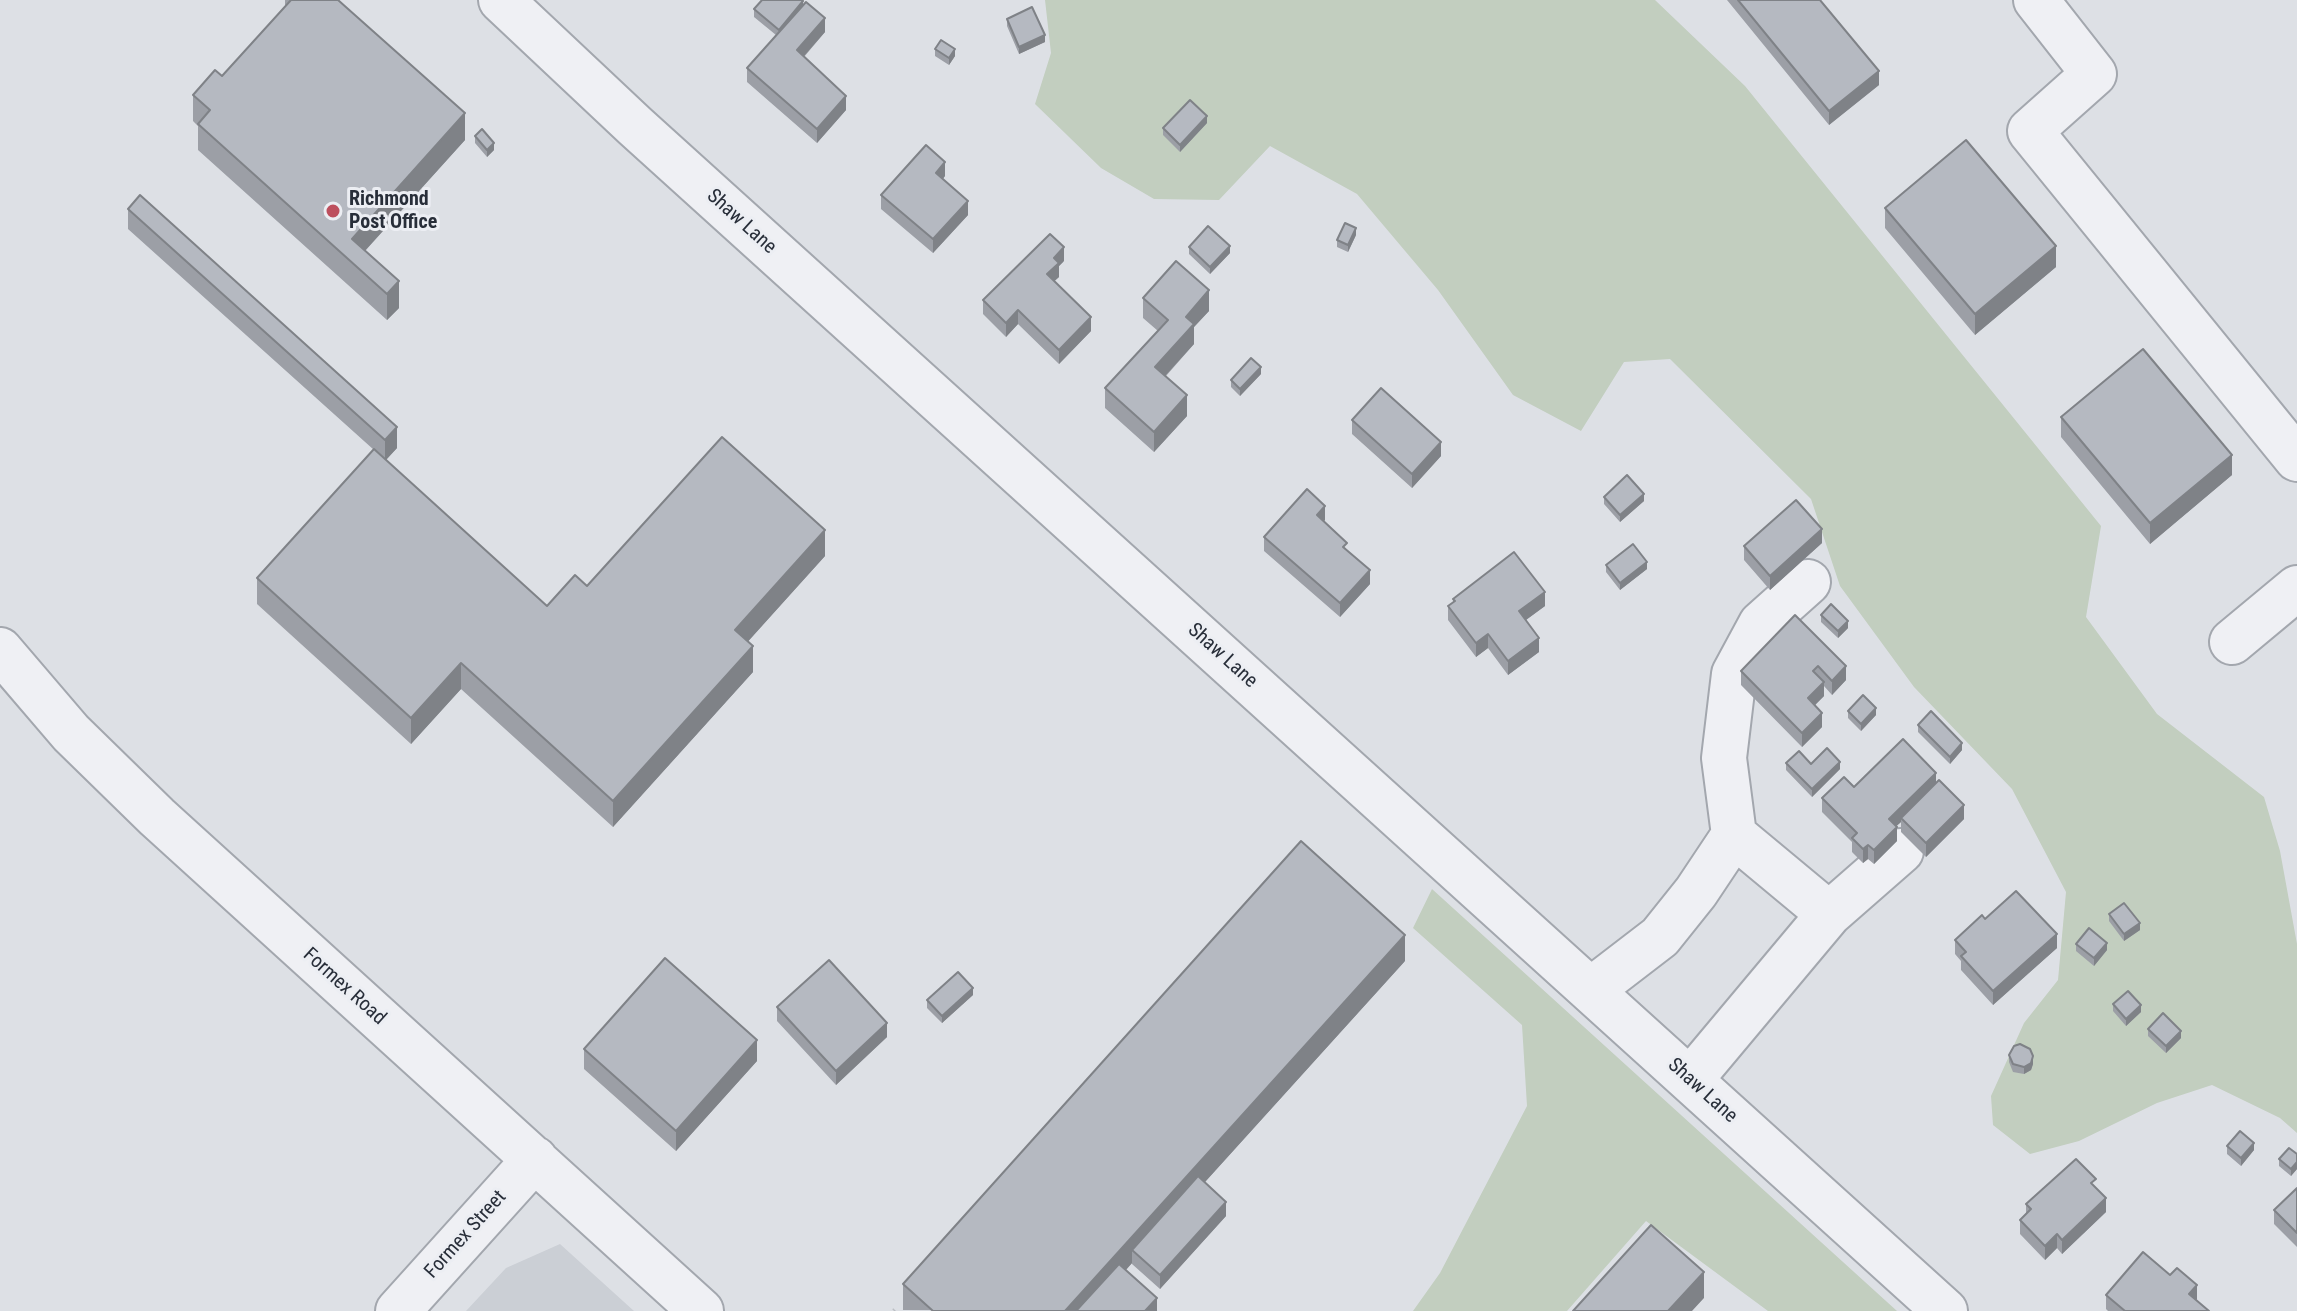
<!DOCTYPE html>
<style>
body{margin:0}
canvas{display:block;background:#dde0e5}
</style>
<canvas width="2297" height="1311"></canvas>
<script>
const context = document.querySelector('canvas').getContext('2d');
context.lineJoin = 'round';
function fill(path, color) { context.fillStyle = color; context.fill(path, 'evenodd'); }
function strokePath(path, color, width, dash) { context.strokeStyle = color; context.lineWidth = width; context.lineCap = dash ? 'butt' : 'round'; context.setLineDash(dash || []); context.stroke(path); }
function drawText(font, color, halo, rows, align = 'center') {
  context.font = font + ' "Roboto Condensed",sans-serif'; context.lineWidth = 6; context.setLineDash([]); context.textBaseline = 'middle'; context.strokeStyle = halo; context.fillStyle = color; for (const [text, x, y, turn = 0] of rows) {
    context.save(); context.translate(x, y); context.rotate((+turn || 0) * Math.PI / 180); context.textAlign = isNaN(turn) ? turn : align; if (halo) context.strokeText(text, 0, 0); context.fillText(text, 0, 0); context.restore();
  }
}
const built = new Path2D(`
 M560,1244l74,67h-168l40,-43z`);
const green = new Path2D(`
 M1045,0h610l90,86 356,440 -15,91 71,97 107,83 16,54 17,93v189l-17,-15 -68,-33 -55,18 -78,38 -49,13 -37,-29 -2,-29 33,-73 34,-43 8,-88 -54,-103 -98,-102 -74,-101 -29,-87 -141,-140 -46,3 -43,69 -68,-36 -75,-105 -81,-96 -87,-48 -51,54 -65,-1 -53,-31 -66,-64 16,-51z
 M1432,889l465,422h-129l-122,-90 -79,90h-154l27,-38 87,-167 -5,-81 -109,-97z`);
const path = new Path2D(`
 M894,1311l1,-1`);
const minor = new Path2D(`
 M501,0l134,126 1310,1185
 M2036,0l58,74 -64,57 267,328
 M2232,642l65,-54
 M0,650l71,83 86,84 544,494
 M1734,835l-10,-77 10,-84 27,-50 47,-42
 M1829,914l72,-63
 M1591,990l69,-53 36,-45 38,-57 95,79 -139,166
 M398,1311l137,-152`);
const wall = new Path2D(`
 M285,0h53l127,140 -100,111 34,57 -12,12 -189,-170v-24l-5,-5v-26l29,-19 63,-70z
 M1727,0h93l59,85 -50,40z
 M803,6l22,26 -21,25 42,53 -29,33 -70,-61v-14l29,-33 -22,-18v-8z
 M1007,19l38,23 -26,12 -12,-28z
 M935,49l20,7 -6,9 -14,-9z
 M1207,123l-27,29 -17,-17v-7z
 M475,136l19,14 -7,7 -12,-14z
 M945,176l-2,3 25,36 -35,38 -52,-44v-14z
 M1885,208l171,59 -81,68 -90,-107z
 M128,209l269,239 -11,12 161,146 40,-20 238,-30 -77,85 5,31 -140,155 -152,-138 -50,55 -154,-140v-26l117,-128 -246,-221z
 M1356,235l-8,17 -11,-5v-7z
 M1189,247l41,6 -20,21 -21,-20z
 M1064,261l-5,5v11l-5,4 37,50 -32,33 -41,-40 -12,13 -23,-23v-14z
 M1143,298l66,13 -15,16v17l-28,32 21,40 -33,36 -49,-44v-20l53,-57 -15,-13z
 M1261,374l-21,22 -9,-9v-7z
 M2061,417l171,58 -82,69 -89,-107z
 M1352,420l89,36 -29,32 -60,-54z
 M1604,497l40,4 -24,21 -16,-18z
 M1325,520l-1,1 23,29 23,34 -30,33 -76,-66v-14z
 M1822,543l-52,47 -26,-30v-14z
 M1606,565l41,4 -27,21 -14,-18z
 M1453,599l92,7 -19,14 13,32 -31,23 -20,-27 -12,9 -28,-37v-14l5,-3z
 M1795,615l51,65 -14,15 -8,-9v10l-9,9 7,22 -20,20 -61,-62v-14z
 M1821,615l27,13 -10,10 -17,-16z
 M1848,711l28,4 -15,16 -13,-13z
 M1918,725l44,25 -12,14 -32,-32z
 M1786,763l25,1 29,5 -28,28 -26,-27z
 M1936,783l28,36 -38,38 -25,-25v-10l-5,4 1,15 -23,23 -6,-5 -5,4 -11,-11v-10l-30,-30v-14l32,-11z
 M2109,914l31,16 -16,11 -15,-20z
 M1985,919l72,29 -64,57 -32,-35v-9l-6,-7v-14z
 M2076,944l31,6 -13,16 -18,-15z
 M1405,961l-200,221 21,34 -66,73 -28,-25v-1l-6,7 31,41 -254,-1v-26z
 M973,995l-31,28 -15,-15v-8z
 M2113,1004l28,8 -15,14 -13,-15z
 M777,1007l110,30 -51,48 -59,-64z
 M2148,1029l33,9 -15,15 -18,-17z
 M584,1049l173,12 -81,90 -92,-82z
 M2009,1055l24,9 -2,6 -7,4 -11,-2 -4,-10z
 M2227,1146l27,4 -13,16 -14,-12z
 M2297,1154v15l-6,7 -12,-10v-7z
 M2297,1188v59l-23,-23v-14z
 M2026,1204l80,8 -44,42 -5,-6 -12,12 -25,-26v-14l6,-5z
 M2106,1295l91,4 -1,1 13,11h-101l-2,-2z`);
const shadedWall = new Path2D(`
 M803,1v8l-24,28v-7z
 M825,18v14l-28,32v-14z
 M1045,35v7l-26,12v-7z
 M955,49v7l-6,9v-7z
 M1879,71v14l-50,40v-14z
 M846,96v14l-29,33v-14z
 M465,113v27l-112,124 -1,-25z
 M1207,116v7l-27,29v-7z
 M494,143v7l-7,7v-7z
 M945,162v14l-9,11v-14z
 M968,201v14l-35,38v-14z
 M1356,228v7l-8,17v-7z
 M1230,246v7l-20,21v-7z
 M2056,246v21l-81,68v-21z
 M1064,247v14l-5,5v11l-12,11v-14l7,-16z
 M399,281v27l-12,12v-26z
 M1209,290v21l-15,16v17l-39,43v-20l31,-50z
 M1018,310v14l-12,13v-14z
 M1091,317v14l-32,33v-14z
 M1261,367v7l-21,22v-7z
 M1187,395v21l-33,36v-20z
 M397,427v21l-12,13v-21z
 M1441,442v14l-29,32v-14z
 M2232,455v20l-82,69v-21z
 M1644,494v7l-24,21v-7z
 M1325,506v14l-8,9v-14z
 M1822,529v14l-52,47v-14z
 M825,530v26l-90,100v-26z
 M1647,562v7l-27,21v-7z
 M1370,570v14l-30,33v-14z
 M1545,592v14l-26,19v-14z
 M1848,621v7l-10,10v-7z
 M1488,634v14l-12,9v-14z
 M1539,638v14l-31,23v-14z
 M753,646v26l-140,155v-26z
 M461,663v26l-50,55v-26z
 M1846,666v14l-14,15v-14z
 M1824,682v14l-16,16v-14z
 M1876,708v7l-15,16v-7z
 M1822,713v14l-20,20v-14z
 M1962,743v7l-12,14v-7z
 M1840,762v7l-28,28v-8z
 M1936,773v14l-35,31v4l-12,11v-14z
 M1964,805v14l-38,38v-14z
 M1897,827v14l-23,23v-14z
 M1868,845v14l-5,4v-14z
 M2140,923v7l-16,11v-7z
 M2057,934v14l-64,57v-14z
 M1405,935v26l-267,295 -6,-6v13l-43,48h-24z
 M2107,943v7l-13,16v-8z
 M973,988v7l-31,28v-7z
 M2141,1005v7l-15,14v-7z
 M887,1023v14l-51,48v-14z
 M2181,1031v7l-15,15v-7z
 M757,1040v21l-81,90v-20z
 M2033,1056v8l-2,6 -7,4v-7z
 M2254,1143v7l-13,16v-8z
 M2297,1162v7l-6,7v-7z
 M2106,1198v14l-44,42v-14z
 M1226,1202v14l-66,73v-14z
 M2057,1234v14l-12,12v-14z
 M1704,1272v26l-12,13h-24z
 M2197,1285v14l-8,9v-14z
 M1157,1298v13h-12z`);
const building = new Path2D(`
 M291,0h47l127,113 -113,126 47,42 -12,13 -189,-170 12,-14 -17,-15 22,-25 7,6z
 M762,0h39l2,1 -24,29 -25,-21z
 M1738,0h82l59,71 -50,40z
 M806,2l19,16 -28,32 49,46 -29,33 -70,-61z
 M1032,7l13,28 -26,12 -12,-28z
 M941,40l14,9 -6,9 -14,-9z
 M1190,100l17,16 -27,29 -17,-17z
 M482,129l12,14 -7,7 -12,-14z
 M1966,140l90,106 -81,68 -90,-106z
 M926,145l19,17 -9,11 32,28 -35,38 -52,-44z
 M140,195l257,232 -12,13 -257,-231z
 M1345,223l11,5 -8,17 -11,-5z
 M1208,226l22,20 -20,21 -21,-20z
 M1050,234l14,13 -10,11 5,5 -12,11 44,43 -32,33 -41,-40 -12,13 -23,-23z
 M1176,261l33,29 -23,27 8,7 -39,43 32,28 -33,37 -49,-44 63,-68 -25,-22z
 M2143,349l89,106 -82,68 -89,-106z
 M1251,358l10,9 -21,22 -9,-9z
 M1381,388l60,54 -29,32 -60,-54z
 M722,437l103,93 -90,100 18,16 -140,155 -152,-138 -50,55 -154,-140 117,-129 173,157 28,-31 12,11z
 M1627,475l17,19 -24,21 -16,-18z
 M1307,489l18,17 -8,9 30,28 -4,4 27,23 -30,33 -76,-66z
 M1796,500l26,29 -52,47 -26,-30z
 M1633,544l14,18 -27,21 -14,-18z
 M1514,552l31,40 -26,19 20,27 -31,23 -20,-27 -12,9 -28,-37 7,-5 -2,-2z
 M1831,604l17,17 -10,10 -17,-16z
 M1795,615l51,51 -14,15 -14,-15 -5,5 11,11 -16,16 14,15 -20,20 -61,-62z
 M1863,695l13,13 -15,16 -13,-13z
 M1931,711l31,32 -12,14 -32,-32z
 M1903,739l33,34 -47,46 8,8 -23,23 -6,-5 -5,4 -11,-11 5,-5 -35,-35 22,-21 10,10z
 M1827,748l13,14 -28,27 -26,-26 13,-12 12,13z
 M1939,780l25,25 -38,38 -25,-25z
 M1301,841l104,94 -340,376h-132l-30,-27z
 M2016,891l41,43 -64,57 -32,-35 5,-4 -11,-12 27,-25 3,4z
 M2124,903l16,20 -16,11 -15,-20z
 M2089,928l18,15 -13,15 -18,-14z
 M665,958l92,82 -81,91 -92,-82z
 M829,960l58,63 -51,48 -59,-64z
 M958,972l15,16 -31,28 -15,-16z
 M2128,991l13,14 -15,14 -13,-15z
 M2163,1013l18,18 -15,15 -18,-17z
 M2020,1044l10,5 3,7 -2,7 -7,4 -11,-3 -4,-9 5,-9z
 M2240,1131l14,12 -13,15 -14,-12z
 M2289,1148l8,6v8l-6,7 -12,-10z
 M2076,1159l20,20 -5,4 15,15 -44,42 -5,-6 -12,12 -25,-26 11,-11 -5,-5z
 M1198,1176l28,26 -66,73 -28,-25z
 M2297,1188v45l-23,-23z
 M1651,1225l53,47 -36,39h-95z
 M2143,1252l27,23 7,-7 20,17 -8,9 20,17h-84l-19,-16z
 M1119,1264l38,34 -12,13h-69z`);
const markers = [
 [333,211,8,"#bd4f5e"]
];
const poiNames = [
 ["Richmond",349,200],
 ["Post Office",349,223]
];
const streetNames = [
 ["Shaw Lane",741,222,42],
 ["Shaw Lane",1222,656,42],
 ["Formex Road",344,987,42],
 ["Shaw Lane",1702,1091,42],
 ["Formex Street",466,1235,-48]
];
fill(built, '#cbcfd5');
fill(green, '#c2cebf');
strokePath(minor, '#a3a7ae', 48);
strokePath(path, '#bbbec3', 5, [6, 6]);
strokePath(minor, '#eff0f4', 44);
fill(wall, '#9c9fa6');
fill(shadedWall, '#7f8287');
fill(building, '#b5b9c1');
strokePath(building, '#7f8287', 2);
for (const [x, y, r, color] of markers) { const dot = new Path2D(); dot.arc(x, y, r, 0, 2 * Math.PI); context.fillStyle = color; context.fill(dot); strokePath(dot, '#eceef3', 3); }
drawText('bold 20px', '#282e39', '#eceef3', poiNames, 'left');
drawText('20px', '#282e39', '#eceef3', streetNames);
</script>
